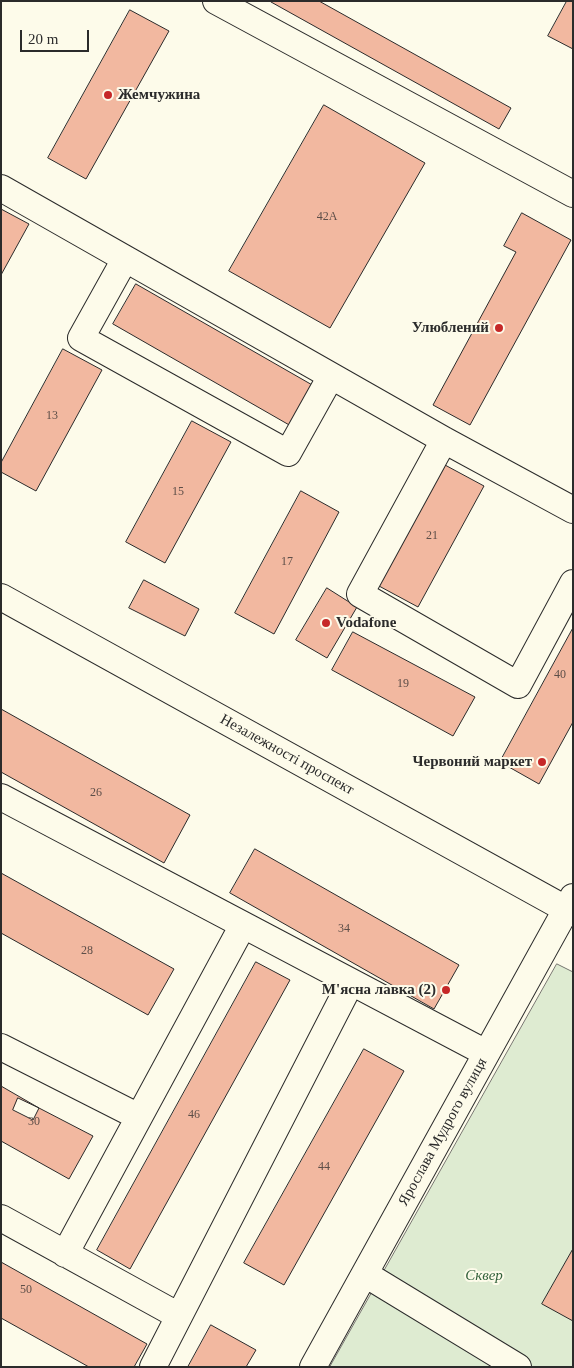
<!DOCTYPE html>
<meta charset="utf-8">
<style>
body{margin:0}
#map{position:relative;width:574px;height:1368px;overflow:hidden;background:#fdfbea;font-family:Georgia,serif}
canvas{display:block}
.frame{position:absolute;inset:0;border:2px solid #2b2b2b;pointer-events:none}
.scale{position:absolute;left:20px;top:30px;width:69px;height:22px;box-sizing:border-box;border:2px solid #2b2b2b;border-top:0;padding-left:6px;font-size:15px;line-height:18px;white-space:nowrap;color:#2b2b2b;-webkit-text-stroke:4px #fdfbea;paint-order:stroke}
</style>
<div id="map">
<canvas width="574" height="1368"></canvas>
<div class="frame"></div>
<div class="scale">20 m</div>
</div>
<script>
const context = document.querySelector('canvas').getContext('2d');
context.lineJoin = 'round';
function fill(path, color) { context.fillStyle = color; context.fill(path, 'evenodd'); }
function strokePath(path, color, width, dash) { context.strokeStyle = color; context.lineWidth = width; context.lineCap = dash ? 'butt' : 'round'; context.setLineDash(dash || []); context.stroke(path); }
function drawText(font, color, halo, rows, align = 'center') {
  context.font = font + ' Georgia,serif'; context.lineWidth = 4; context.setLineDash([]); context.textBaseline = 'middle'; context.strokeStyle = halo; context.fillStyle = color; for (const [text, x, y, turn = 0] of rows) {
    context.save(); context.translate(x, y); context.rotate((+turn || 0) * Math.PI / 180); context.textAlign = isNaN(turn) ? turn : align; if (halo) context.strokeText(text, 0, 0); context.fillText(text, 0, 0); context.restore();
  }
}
const green = new Path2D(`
 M557,964l16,8v395h-243z`);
const building = new Path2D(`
 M271,1h48l192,107 -12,21 -228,-127z
 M567,1h6v48l-25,-13z
 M130,10l39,21 -83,148 -38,-21z
 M324,105l101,58 -95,165 -101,-57z
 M1,209l28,15 -28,51z
 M522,213l49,27 -101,185 -37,-20 83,-153 -12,-6z
 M136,284l178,102 -23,40 -178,-102z
 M63,349l39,21 -66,121 -35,-19v-9z
 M192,421l39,21 -66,121 -39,-21z
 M445,465l39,21 -66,121 -39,-21z
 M301,491l38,21 -65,122 -39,-21z
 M144,580l55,29 -14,27 -56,-28z
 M327,588l30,19 -30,51 -31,-18z
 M573,628v94l-34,62 -39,-22z
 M353,632l122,65 -22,39 -121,-66z
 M1,709l189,106 -26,48 -163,-91z
 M255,849l204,116 -25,44 -204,-116z
 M1,873l173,96 -26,46 -147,-82z
 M256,962l34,18 -160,289 -33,-19z
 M364,1049l40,22 -120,214 -40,-22z
 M1,1086l38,22 54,28 -24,43 -68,-38z
 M18,1098l21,10 -6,12 -20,-10z
 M573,1249v72l-31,-17z
 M1,1262l146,82 -13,23h-45l-88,-49z
 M211,1325l45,25 -10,17h-58z`);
const minor = new Path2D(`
 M216,1l357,193
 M1,188l443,252 129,70
 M125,259l-44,79 207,115 43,-77
 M444,440l-84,154 158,91 55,-102
 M1,597l572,316
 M1,797l485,256
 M1,1047l138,70
 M1,1218l178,98
 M65,1254l178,-329
 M365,1274l153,93
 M153,1367l198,-385
 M313,1367l260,-470`);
const markers = [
 [108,95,5,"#c62828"],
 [499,328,5,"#c62828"],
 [326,623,5,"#c62828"],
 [542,762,5,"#c62828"],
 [446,990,5,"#c62828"]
];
const numberNames = [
 ["42А",327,217],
 ["13",52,416],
 ["15",178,492],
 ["21",432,536],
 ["17",287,562],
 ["40",560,675],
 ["19",403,684],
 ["26",96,793],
 ["34",344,929],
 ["28",87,951],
 ["46",194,1115],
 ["30",34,1122],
 ["44",324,1167],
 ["50",26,1290]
];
const poiNames = [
 ["Жемчужина",118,95,"left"],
 ["Улюблений",489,328],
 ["Vodafone",336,623,"left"],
 ["Червоний маркет",532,762],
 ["М'ясна лавка (2)",436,990]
];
const streetNames = [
 ["Незалежності проспект",287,755,29],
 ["Ярослава Мудрого вулиця",443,1132,-61]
];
const parkNames = [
 ["Сквер",484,1276]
];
fill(green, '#deebd1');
strokePath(green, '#74746e', 1);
fill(building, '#f2b8a0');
strokePath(building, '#2b2b2b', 1);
strokePath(minor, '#2b2b2b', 28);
strokePath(minor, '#fdfbea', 26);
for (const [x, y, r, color] of markers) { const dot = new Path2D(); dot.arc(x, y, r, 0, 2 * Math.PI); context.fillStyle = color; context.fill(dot); strokePath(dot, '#fdfbea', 2); }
drawText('12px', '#5d4e48', null, numberNames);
drawText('bold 15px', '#2b2b2b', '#fdfbea', poiNames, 'right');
drawText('15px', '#2b2b2b', '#fdfbea', streetNames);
drawText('italic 15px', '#34623c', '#fdfbea', parkNames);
</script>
